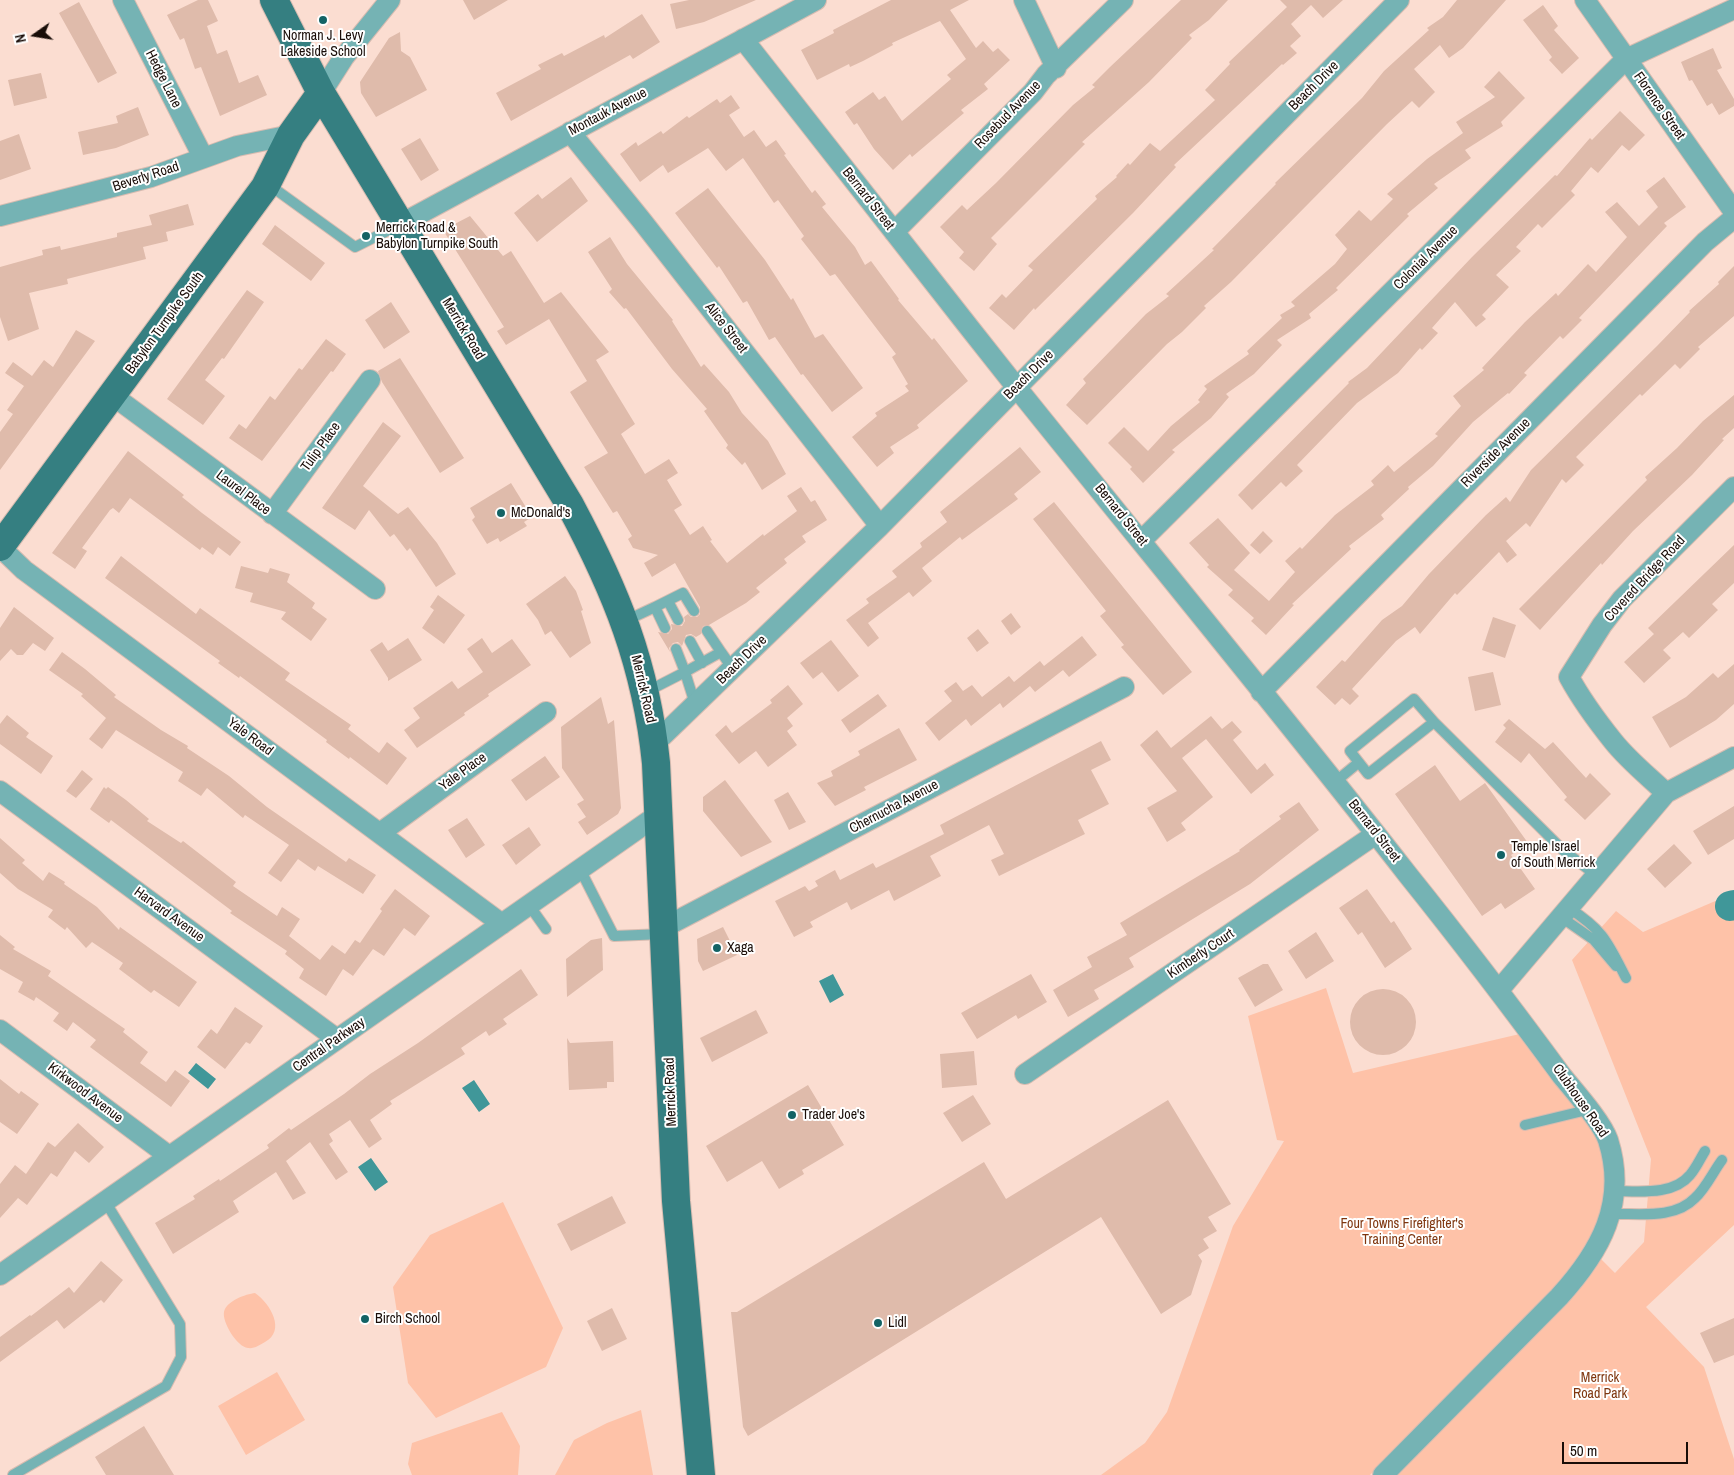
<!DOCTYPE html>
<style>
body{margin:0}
#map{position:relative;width:1734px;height:1475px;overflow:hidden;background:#fbddd1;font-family:"Archivo Narrow",sans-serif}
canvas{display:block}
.north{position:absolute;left:10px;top:10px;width:50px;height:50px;-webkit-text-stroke:4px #fff;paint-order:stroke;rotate:257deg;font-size:14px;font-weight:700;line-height:20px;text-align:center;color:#190d08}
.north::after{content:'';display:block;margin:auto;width:18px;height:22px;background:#190d08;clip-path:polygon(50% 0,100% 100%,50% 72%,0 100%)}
.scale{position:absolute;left:1562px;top:1442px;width:126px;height:22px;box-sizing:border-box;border:2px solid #190d08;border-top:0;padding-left:6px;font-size:15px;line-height:18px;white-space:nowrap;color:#190d08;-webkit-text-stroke:4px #fff;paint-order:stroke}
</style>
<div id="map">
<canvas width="1734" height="1475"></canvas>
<div class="north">N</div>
<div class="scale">50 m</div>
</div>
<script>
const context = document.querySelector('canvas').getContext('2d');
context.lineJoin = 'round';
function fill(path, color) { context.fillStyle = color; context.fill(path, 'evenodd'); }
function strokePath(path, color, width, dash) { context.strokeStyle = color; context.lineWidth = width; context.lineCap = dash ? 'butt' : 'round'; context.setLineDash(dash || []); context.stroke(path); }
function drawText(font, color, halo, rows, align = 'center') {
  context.font = font + ' "Archivo Narrow",sans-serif'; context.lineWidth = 4; context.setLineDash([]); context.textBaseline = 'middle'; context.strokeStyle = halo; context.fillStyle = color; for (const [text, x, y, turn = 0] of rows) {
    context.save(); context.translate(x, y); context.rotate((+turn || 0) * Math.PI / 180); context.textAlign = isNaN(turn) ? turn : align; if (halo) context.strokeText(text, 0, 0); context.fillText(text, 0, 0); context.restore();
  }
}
const green = new Path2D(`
 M1734,893v332l-88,82 58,60 30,92v16h-344l211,-216 14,14 29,-31 7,-83 -79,-199 44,-49 27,21z
 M1326,988l27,85 171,-40 75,107 9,36 -4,41 -26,49 -208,209h-269l44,-32 22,-31 66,-186 51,-85 -7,-1 -29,-124z
 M503,1202l60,126 -17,39 -110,51 -28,-35 -15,-96 37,-52z
 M255,1293c16,11 31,38 10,49 -5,3 -11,7 -17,6 -11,-1 -26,-26 -24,-36 2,-11 22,-18 31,-19z
 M277,1372l28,48 -59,35 -28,-49z
 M641,1410l12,65h-98l19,-35 33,-17z
 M502,1412l18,34 -2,29h-106l-4,-11 4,-21z`);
const water = new Path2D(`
 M833,974l11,21 -14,8 -11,-22z
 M196,1063l20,16 -8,10 -20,-16z
 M474,1080l16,24 -11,8 -17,-24z
 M371,1158l17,24 -13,9 -17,-24z`);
const river = new Path2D(`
 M1730,906l4,-1`);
const building = new Path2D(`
 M198,0h10l10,21 -11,5 10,28 10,-4 12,33 19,-8 9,20 -47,21 -19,-49 -6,2 -11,-31 -4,2 -13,-25z
 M463,0h45l-34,20z
 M689,0h67l-52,22 -28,7 -6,-25z
 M891,0h78l-19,10 26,38 7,-7 10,11 5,-4 12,12 -26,24 4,5 -27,21 3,3 -52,44 -2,-3 -17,16 -19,-21 -17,-26 -3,2 -9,-13 28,-20 6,8 6,-4 17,25 49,-42 -4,-4 19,-16 -26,-38 -48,22 1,2 -30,16 -13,6 -1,-3 -32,16 -16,-30 33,-17 -1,-3z
 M1181,0h47l-19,20 -20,15 3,3 -43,44 -67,60 3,2 -94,94 6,6 -23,27 -15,-13 5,-6 -24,-25 22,-22 5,5 29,-27 77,-78 22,-18 -3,-2 18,-18z
 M1280,0h63l-20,18 -12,-13 -20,19 10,12 -11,10 7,7 -14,12 -1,-1 -108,101 2,2 -43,46 -98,97 -1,-2 -20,22 -25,-22 13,-14 4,4 27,-28 -5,-4 69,-67 -2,-3 22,-19 -1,-1 12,-13 2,2 20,-22 10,8 55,-51 -10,-10 25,-26 -1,-2 58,-55z
 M1457,0h49l-43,48 -14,10 -9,-13 -26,24 21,23 -16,16 -7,-7 -25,23 -156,158 -27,24 2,2 -24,24 -15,12 -80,81 -21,-20 20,-22 -3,-4 63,-65 23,-18 -3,-2 48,-44 -2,-1 64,-65 -1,-1 87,-85 22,-27 45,-41 -2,-2 16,-11z
 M79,2l38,71 -19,10 -39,-70z
 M1543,5l15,21 -4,4 25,28 -17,16 -13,-14 3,-3 -29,-37z
 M642,14l18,28 -27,17 -3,-4 -119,66 -15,-28 45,-24 -3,-4 24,-12 2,3 40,-21 1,3z
 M400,32l1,19 9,6 17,33 -51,27 -15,-24 -1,-11 29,-44z
 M1713,48l9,20 -5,2 17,29v7l-15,9 -7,-12 -5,3 -15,-26 -3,1 -8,-19z
 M1499,71l26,27 -24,24 2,4 -38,24 6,8 -37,26 4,4 -31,26 2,2 -73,72 2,2 -29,24 2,4 -34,22 5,5 -28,29 -28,20 3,3 -18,21 -39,32 3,2 -32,31 -13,-14 2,-2 -24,-24 16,-16 24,24 23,-25 29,-24 -2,-2 9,-11 -3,-3 45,-32 -2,-3 35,-33 -2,-3 15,-9 -4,-4 44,-38 12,-15 -12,-14 24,-25 12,11 22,-22 -6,-5 40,-35 36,-26 -7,-11 39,-25 -11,-10z
 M41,73l6,25 -33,8 -6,-26z
 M731,95l9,13 -11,7 15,22 10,-7 12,17 10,-7 10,14 -2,1 28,38 3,-3 11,14 -4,3 33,40 10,18 6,-4 28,38 -1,1 34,40 2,-2 34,43 -51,44 2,3 -29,19 4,6 -17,14 -25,-30 25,-21 -2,-3 34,-22 -4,-5 3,-2 -16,-27 4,-3 -61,-80 -5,2 -29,-37 3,-3 -26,-36 -4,3 -31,-45 -17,13 -18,-23 -40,25 -5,-8 -23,17 -20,-28 16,-12 2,4 23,-15 2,3 24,-18 2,2 28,-19 3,4z
 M138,107l11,28 -33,13 -33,7 -5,-23 40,-9 -2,-7z
 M1620,111l25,24 -16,16 -7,-6 -24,28 -7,-6 -20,24 4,4 -33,33 -4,-4 -22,23 5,4 -25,24 13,12 -27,28 4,4 -10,8 -21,-25 -23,26 6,5 -16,17 -2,-2 -22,25 -41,30 -60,62 6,6 -17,16 -5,-5 -29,28 -14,-15 111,-112 -1,-1 19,-14 105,-111 83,-82 2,1 33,-38 2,2z
 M19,134l12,35 -31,11v-39z
 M420,138l19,32 -18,11 -20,-32z
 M571,177l17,24 -51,41 -23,-29 24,-19 4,5z
 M1664,177l22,30 -22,16 3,3 -88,92 3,2 -19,19 -3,-3 -36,37 3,2 -18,19 -1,-1 -35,29 -40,44 -25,21 1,2 -28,26 3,4 -35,27 2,3 -59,55 2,1 -28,30 -15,-14 3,-3 -26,-23 5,-5 -26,-23 2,-2 -20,-22 29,-25 32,35 -16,17 35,31 26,-29 -10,-11 15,-14 2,2 33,-34 39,-30 -3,-4 17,-16 6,7 44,-36 -3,-2 26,-28 -8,-10 31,-26 -2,-2 43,-46 31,-29 2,3 30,-32 8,8 31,-35 -22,-25 12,-10 22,24 19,-19 -12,-16z
 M708,188l57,72 26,40 2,-2 22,40 8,-4 40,54 -31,24 -29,-38 -2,1 -26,-38 -6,3 -22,-39 -4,2 -24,-37 -2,2 -42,-55z
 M188,204l6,21 -28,7 2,9 -25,6 3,12 -79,20 1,5 -39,9 10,36 -31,12 -8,-24v-50l43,-12 -1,-5 18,-4 1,4 56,-13v-4l35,-8 -3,-10z
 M470,216l33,40 8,-5 33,52 17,-11 48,60 -13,8 39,64 -14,10 24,40 24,-15 9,14 -11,7 15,25 -8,5 16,25 13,-9 9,14 -2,1 17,22 36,-29 1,2 33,-25 -10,-15 14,-9 10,15 4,-2 12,20 -25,16 4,6 -22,17 3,4 -31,25 4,4 -14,11 -37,22 -6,1 -2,8 -5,3 -5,-3 -5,1 -4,11 -4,-4 -5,1 -4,5 1,4 -12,-20 10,2 4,-5 -1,-5 11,2 3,-5 -1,-4 4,-3 3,3h6l3,-3v-7l-25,-44 -23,14 -8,-14 14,-8 -25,-7 -5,-9 4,-3 -15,-25 -4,2 -29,-46 24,-14 -38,-61 17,-11 -38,-62 -43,26 -9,-14 7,-4 -61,-97z
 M275,225l50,38 -14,18 -49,-37z
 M610,237l17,27 46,56 -1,1 29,46 3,-3 25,28 13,21 26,28 18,33 -24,16 -17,-28 -3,3 -16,-17 2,-3 -24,-34 3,-2 -35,-40 -46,-61 -2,1 -15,-17 3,-3 -24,-37z
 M1734,266v50l-36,31 2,2 -20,20 -5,-5 -33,32 -2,-2 -64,63 8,8 -18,18 -4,-4 -32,48 -4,-4 -20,18 11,14 -10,8 -8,-11 -42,43 -2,-2 -35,41 -5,-7 -19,14 -44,48 7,7 -9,9 -8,-7 -7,7 -19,-18 26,-27 3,2 37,-42 20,-14 27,-32 57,-59 20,-18 4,5 21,-32 126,-124 33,-34 -1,-1 30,-27 -1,-2z
 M247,290l17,12 -40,57 -2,-1 -17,22 20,16 -22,29 -36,-26z
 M391,302l19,30 -26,17 -19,-29z
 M76,330l19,11 -95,129v-38l13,-18 -6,-4 17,-24 -19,-13 8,-11 19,14 12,-16 9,7z
 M326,339l20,15 -13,18 -2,-1 -69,90 -33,-23 10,-14 7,5 24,-33 5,4 24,-32 3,2z
 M400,358l64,100 -24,15 -58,-91 -4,-11z
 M1734,395v33l-12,11 2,1 -32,35 -59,56 -31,34 -1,-2 -61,67 -21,-21 128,-129 -2,-3 32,-29 26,-27z
 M383,422l18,14 -38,50 35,28 10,-7 29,36 19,31 -20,13 -26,-39 -3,3 -13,-17 -4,3 -21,-27 -14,20 -33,-22z
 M1020,447l21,25 -27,22 4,5 -56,41 -2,-3 -38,31 10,13 -19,16 -4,-5 -41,31 11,15 -11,9 -22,-27 23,-17 -3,-4 31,-22 -5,-6 30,-24 -2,-4 27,-21 -7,-10z
 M128,451l56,44 -2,2 20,16 39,29 -11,14 -12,-9 -5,8 -11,-8 -2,3 -70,-52 -11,15 -6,-5 -3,2 -28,38 5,3 -12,18 -23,-16z
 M511,483l21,34 -8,5 3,4 -27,16 -2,-4 -11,6 -15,-24 3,-3 -5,-9z
 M1054,502l138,170 -29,23 -42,-48 3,-2 -24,-29 6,-5 -73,-92z
 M1263,531l10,10 -13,13 -10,-9z
 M1734,545v38l-22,21 6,6 -29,28 -6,-6 -20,18 8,8 -27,25 -20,-21 30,-28 -6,-6z
 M121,556l75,58 4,-6 90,65 -5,7 66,45 -3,4 31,24 8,-11 20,16 -20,27 -37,-28 -1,2 -23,-17 1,-2 -87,-64 -1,2 -21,-15 2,-2 -115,-83z
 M241,566l27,7 2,-5 20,6 -3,8 28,21 -3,5 15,11 -16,22 -30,-22 5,-7 -36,-10 3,-9 -18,-5z
 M565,576l11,15 7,19 -2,1 10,32 -21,15 -19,-27 -6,4 -7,-15 -12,-16z
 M438,595l27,20 -21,29 -22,-16 12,-18 -4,-3z
 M14,607l40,31 -9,13 -12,-8 -10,12h-6l-6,-6 -11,12v-33z
 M1011,613l10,14 -10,8 -10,-14z
 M1493,617l23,8 -11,33 -23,-8z
 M978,629l11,14 -12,9 -10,-14z
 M1082,636l15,19 -28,22 -6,-7 -28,22 -5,-6 -27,22 -3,-5 -29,23 -5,-7 -27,22 -14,-18 27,-22 -8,-10 12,-9 7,9 9,-6 10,12 27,-21 5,6 26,-21 4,5z
 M408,638l14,22 -34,21v-3l-18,-28 12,-8 6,9z
 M482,638l10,15 20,-14 19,26 -43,29 1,2 -25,17 1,2 -48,33 -13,-18 16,-12 -7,-10 39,-27 6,8 25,-17 -16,-23z
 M831,640l28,36 -21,16 -16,-20 -9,7 -13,-16z
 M62,652l23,17 31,26 -2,2 47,33 27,16 -1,2 42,28 38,31 79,55 3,-4 27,17 -13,19 -45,-28 -3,5 -17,-12 -17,23 -13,-9 21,-28 -44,-30 -2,3 -36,-30 -6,8 -23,-15 5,-9 -67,-42 -14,19 -13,-10 17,-21 -25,-22 2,-2 -34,-24z
 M1734,664v40l-18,16 -46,28 -18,-31 34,-20 27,-24 5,5z
 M1493,672l8,33 -26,6 -7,-34z
 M788,685l15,19 -16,14 6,8 -6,5 10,14 -29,22 -12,-16 -17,13 -24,-29 11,-10 6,8 40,-30 -2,-3z
 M878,694l9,12 -37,27 -9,-13z
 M601,697l7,27 6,-4 7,88 -3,6 -31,21 -9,-13 8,-5 -9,-13 7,-4 -22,-32 -1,-41z
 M7,715l22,18 -3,4 27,19 -12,18 -41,-30v-20z
 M1211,716l11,13 10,-8 10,11 -9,8 24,30 8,-7 9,12 -23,19 -45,-55 -24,19 31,39 -32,26 5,7 -19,12 -20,-34 30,-17 -37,-46 17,-15 14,18z
 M1509,719l36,30 8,-7 33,36 4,-5 21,21 -26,26 -21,-20 3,-3 -38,-44 -8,10 -26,-21 11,-14 -3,-3z
 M899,728l18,32 -53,27 2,3 -31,16 -18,-23 16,-7 -2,-5 29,-16 -2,-4z
 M1101,741l10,19 -20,10 18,34 -31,16 7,14 -86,42 -8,-16 13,-6 -15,-29 -59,31 11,20 -47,25 -5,-11 -38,20 -4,-8 -37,20 3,5 -19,10 -19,-36 30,-15 4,5 9,-5 -3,-5 20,-11 5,10 33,-17 3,5 68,-34 -4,-9z
 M545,756l15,21 -34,24 -15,-21z
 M1435,765l25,36 25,-18 43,60 -17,12 24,34 -30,20 -4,-6 -19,13 -87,-122z
 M82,770l11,9 -17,19 -10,-7z
 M725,780l47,62 -31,15 -38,-46v-14z
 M104,787l2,2 2,-2 18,13 23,19 -2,2 34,22 2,-2 53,41 -3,4 44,30 5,-9 18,12 -11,17 31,24 12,-15 13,9 10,-14 5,3 22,-32 -2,-2 15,-20 35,27 -15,20 -11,-8 -20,28 -11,-7 -20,27 -10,-7 -17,27 -27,-18 5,-9 -19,-15 2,-3 -57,-38 2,-2 -121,-91 -2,3 -18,-13 -1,-1z
 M788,792l18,30 -17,8 -15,-30z
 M1299,802l20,28 -69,54 -121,74 5,9 -40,23 5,9 -31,18 -15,-27 39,-23 -5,-10 40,-22 -7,-12 120,-72 -1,-1 42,-31 -2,-3z
 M1734,806v33l-26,16 -15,-24z
 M467,818l18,27 -19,13 -18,-28z
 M529,827l12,18 -25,20 -14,-20z
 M0,838l25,22 -3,3 21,18 6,-9 16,10 -1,2 33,23 22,23 1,-3 77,55 -18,25 -25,-17 -3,3 -32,-24 4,-6 -31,-21 -6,6 -19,-21 -2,3 -17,-13 5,-7 -35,-21 -18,-16z
 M1674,844l18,19 -27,25 -18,-19z
 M1367,889l24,34 3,-2 18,28 -27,19 -23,-36 -4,3 -19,-27z
 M723,927l14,28 -34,16 -5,-10 -1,-22z
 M1316,932l18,29 -28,18 -18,-28z
 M0,935l15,12 -2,2 38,22 -3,5 77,53 -2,3 25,20 -8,11 26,19 9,-12 15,11 -19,26 -81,-60 6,-7 -23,-18 -6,9 -14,-10 6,-8 -23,-16 -2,4 -16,-9 5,-10 -23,-13z
 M602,938l1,32 -36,27 -1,-38 25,-19z
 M1263,964h5l15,26 -28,17 -17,-29z
 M521,969l17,26 -35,24 4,5 -18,12 -3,-5 -25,17 4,6 -75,47 2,3 -22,16 12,19 -13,9 -19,-28 -21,14 4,7 -4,3 19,28 -12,8 -26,-38 -24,19 20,32 -13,7 -17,-28 -43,29 6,11 -66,42 -18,-31 40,-24 -2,-3 26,-17 1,2 49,-33 -2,-3 22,-17 2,2 53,-36 26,-20 48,-31z
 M1031,974l16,28 -29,17 -2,-4 -39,24 -16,-26z
 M1350 1022a33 33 0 1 1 66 0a33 33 0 1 1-66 0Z
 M235,1007l28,19 -13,18 -4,-2 -21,27 -28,-22 14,-18 6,5z
 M756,1010l12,23 -56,29 -12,-24z
 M567,1038l3,5 43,-2 1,41h-7v6l-38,2z
 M974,1051l3,34 -35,3 -2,-34z
 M0,1079l19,15 2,-3 18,13 -22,30 -17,-12z
 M808,1085l36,60 -42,25 2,4 -25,15 -17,-28 -35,21 -21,-36z
 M973,1095l18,29 -29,18 -19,-29z
 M1168,1100l63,104 -23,13 9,14 -14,8 6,9 -11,7 4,6 -11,34 -30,19 -60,-97 -353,219 -5,-9 -12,-115h6l247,-150 22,37z
 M78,1123l26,24 -15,16 -14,-12 -18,26 -6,-4 -24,32 -9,-7 -18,20v-34l15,-19 11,9 22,-32 7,5z
 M612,1196l14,27 -55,28 -14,-27z
 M101,1261l22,19 -19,23 -3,-3 -37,29 -7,-9 -57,42v-25l30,-22 1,1 38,-29 5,6z
 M612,1308l15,31 -25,12 -15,-30z
 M1734,1318v37l-20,8 -14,-30z
 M144,1426l30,49h-68l-11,-18z`);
const service = new Path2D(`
 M268,184l87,63 44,-22
 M668,601l10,19
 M655,607l28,-14 11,18
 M625,621l30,-14 10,21
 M707,631l14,21
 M690,641l12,22
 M646,692l39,-20 -9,-23
 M1414,699l20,23 -66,52 -18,-23z
 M695,704l-10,-32 36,-20 12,17
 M1434,722l130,129 32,24
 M1335,782l23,-19
 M580,869l34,67 49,-2
 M529,905l17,24
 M1569,908c35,23 38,33 57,70
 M1561,917l33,23 22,26
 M1525,1125l62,-15
 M1614,1191c24,0 59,5 76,-16 6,-7 10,-16 15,-24
 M1610,1214c27,-1 64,6 85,-16 11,-10 18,-26 27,-38
 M13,1475l153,-89 15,-29 -1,-33 -75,-123`);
const minor = new Path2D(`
 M123,0l80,157
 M1024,0l32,68
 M1585,0l149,212
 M743,39c91,116 182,233 274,349 130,162 263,323 391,487 53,66 104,133 154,201 13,16 40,46 46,64 20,63 -8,112 -49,157l-176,178
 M321,93l23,-36 46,-57
 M570,132l72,89 238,305
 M0,216l151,-39 86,-31 54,-11
 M399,225l417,-225
 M894,232l139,-140 13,-17 77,-75
 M112,395l263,194
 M272,514l98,-134
 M1141,541l485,-482 108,-50
 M0,547l24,23 478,354
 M1261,692l444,-450 29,-24
 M654,744l226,-218 519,-526
 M0,791l337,248
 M1666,793c-18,-17 -38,-33 -53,-52 -16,-20 -32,-42 -44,-64l33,-52 20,-26 112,-112
 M380,833l166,-121
 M663,928l461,-241
 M1499,990l167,-197 68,-36
 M0,1030l169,126
 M1025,1074l351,-240
 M0,1275l659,-461`);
const primary = new Path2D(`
 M274,0l47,93 249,412c46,86 76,159 86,258l20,438 25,274
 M0,547l265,-360 26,-52 30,-42`);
const markers = [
 [323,20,5,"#136365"],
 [366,236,5,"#136365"],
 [501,513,5,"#136365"],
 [1501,855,5,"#136365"],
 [717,948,5,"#136365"],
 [792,1115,5,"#136365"],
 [365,1319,5,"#136365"],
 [878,1323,5,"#136365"]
];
const poiNames = [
 ["Norman J. Levy",323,36,"center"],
 ["Lakeside School",323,52,"center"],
 ["Merrick Road &",376,228],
 ["Babylon Turnpike South",376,244],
 ["McDonald's",511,513],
 ["Temple Israel",1511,847],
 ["of South Merrick",1511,863],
 ["Xaga",727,948],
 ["Trader Joe's",802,1115],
 ["Birch School",375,1319],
 ["Lidl",888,1323]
];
const streetNames = [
 ["Hedge Lane",163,79,63],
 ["Beach Drive",1314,86,-45],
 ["Florence Street",1659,106,55],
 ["Montauk Avenue",608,112,-28],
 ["Rosebud Avenue",1008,115,-46],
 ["Beverly Road",146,177,-18],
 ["Bernard Street",868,199,52],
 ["Colonial Avenue",1426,258,-45],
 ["Babylon Turnpike South",165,323,-54],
 ["Alice Street",726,328,52],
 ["Merrick Road",463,329,59],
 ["Beach Drive",1029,375,-45],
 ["Tulip Place",321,447,-54],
 ["Riverside Avenue",1496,453,-45],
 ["Laurel Place",243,493,37],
 ["Bernard Street",1121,515,51],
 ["Covered Bridge Road",1645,579,-47],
 ["Beach Drive",742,660,-44],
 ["Merrick Road",643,689,77],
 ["Yale Road",250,737,37],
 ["Yale Place",463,772,-36],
 ["Chernucha Avenue",894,807,-28],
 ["Bernard Street",1374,831,52],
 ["Harvard Avenue",169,915,36],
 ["Kimberly Court",1201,954,-34],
 ["Central Parkway",329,1045,-35],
 ["Merrick Road",671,1092,-92],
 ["Kirkwood Avenue",85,1093,37],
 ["Clubhouse Road",1580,1101,55]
];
const parkNames = [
 ["Four Towns Firefighter's",1402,1224],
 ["Training Center",1402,1240],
 ["Merrick",1600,1378],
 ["Road Park",1600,1394]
];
fill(green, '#fec2a8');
fill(water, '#409799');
strokePath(river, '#409799', 30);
fill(building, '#dfbbab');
strokePath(service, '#d7bcb1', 12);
strokePath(minor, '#d7bcb1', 22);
strokePath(primary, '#d7bcb1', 30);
strokePath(service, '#75b3b4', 10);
strokePath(minor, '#75b3b4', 20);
strokePath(primary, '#357f81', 28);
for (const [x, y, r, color] of markers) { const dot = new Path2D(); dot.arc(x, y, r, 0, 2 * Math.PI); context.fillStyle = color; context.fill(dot); strokePath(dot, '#fff', 2); }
drawText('14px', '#190d08', '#fff', poiNames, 'left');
drawText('14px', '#190d08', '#fff', streetNames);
drawText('14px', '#7f360f', '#fff', parkNames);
</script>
